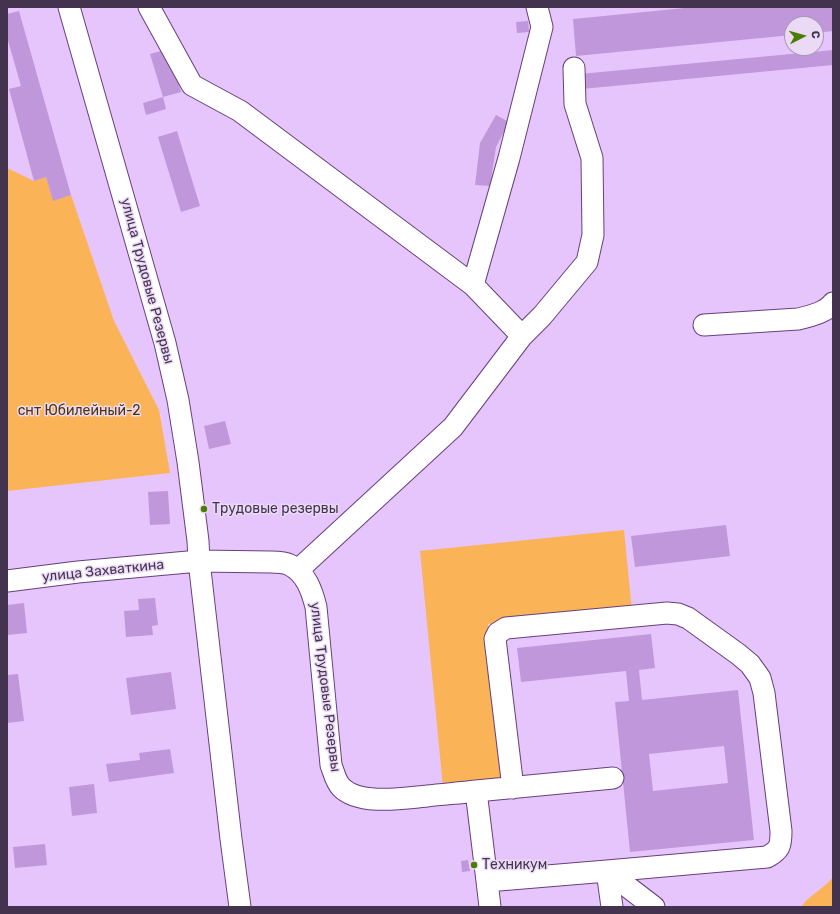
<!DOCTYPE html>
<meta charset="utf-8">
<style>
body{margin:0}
#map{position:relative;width:840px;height:914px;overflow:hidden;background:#e6c5fd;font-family:Rubik,sans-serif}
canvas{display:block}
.frame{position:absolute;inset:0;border:8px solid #44334f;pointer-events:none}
.north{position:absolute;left:784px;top:16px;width:40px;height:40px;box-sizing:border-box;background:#eadaf6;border:1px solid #a897b3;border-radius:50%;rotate:84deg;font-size:11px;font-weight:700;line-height:16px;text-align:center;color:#44334f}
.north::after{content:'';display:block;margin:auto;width:14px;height:18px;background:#4d7c04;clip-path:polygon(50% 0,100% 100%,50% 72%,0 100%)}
</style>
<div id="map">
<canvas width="840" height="914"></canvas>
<div class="frame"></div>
<div class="north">С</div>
</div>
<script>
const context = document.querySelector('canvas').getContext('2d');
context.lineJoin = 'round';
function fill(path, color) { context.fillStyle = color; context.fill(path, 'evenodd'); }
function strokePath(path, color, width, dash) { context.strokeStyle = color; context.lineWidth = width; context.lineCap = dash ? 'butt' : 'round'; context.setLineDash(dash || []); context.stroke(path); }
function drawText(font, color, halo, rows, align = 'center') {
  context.font = font + ' Rubik,sans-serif'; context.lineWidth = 3; context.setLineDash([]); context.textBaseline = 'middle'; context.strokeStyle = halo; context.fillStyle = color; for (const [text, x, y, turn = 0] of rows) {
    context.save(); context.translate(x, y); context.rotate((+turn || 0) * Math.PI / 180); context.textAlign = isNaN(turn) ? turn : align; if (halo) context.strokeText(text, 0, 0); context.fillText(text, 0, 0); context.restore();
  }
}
const green = new Path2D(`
 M7,168l27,13 12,-4 7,23 18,-5 43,126 45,89 11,63 -163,18z
 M624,530l8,81 -144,13 15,157 -60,6 -23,-236z
 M833,877v30h-32c8,-12 23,-18 32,-30z`);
const building = new Path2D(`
 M695,7h138v24l-17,2v-9h-24v11l-216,21 -3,-37z
 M19,11l52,184 -18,6 -7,-24 -12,4 -25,-92 12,-3 -14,-49v-23z
 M528,21l1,11 -12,1 -1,-11z
 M168,49l13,43 -18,5 3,12 -20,6 -3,-12 20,-6 -13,-43z
 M833,50v15l-251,24 -2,-15z
 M496,115l13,7 -13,25 -6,39 -15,-1 5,-42z
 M177,131l23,75 -19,6 -23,-75z
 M225,421l6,23 -22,5 -5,-23z
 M168,491l2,33 -20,1 -2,-33z
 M726,525l4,31 -95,11 -4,-31z
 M155,598l3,27 -6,1 1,9 -27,2 -2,-26 15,-1 -1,-11z
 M24,603l3,30 -20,2v-30z
 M651,634l4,34 -16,2 3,30 96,-10 16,150 -124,12 -15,-150 14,-1 -3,-30 -105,11 -4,-34zM724,746l4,37 -75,8 -4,-37z
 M171,672l5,37 -45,6 -5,-37z
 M18,674l6,47 -17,2v-48z
 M170,749l4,24 -65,9 -3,-18 34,-4 -1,-7z
 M94,784l3,29 -25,3 -3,-29z
 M45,844l2,21 -32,3 -2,-21z
 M468,860l2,11 -8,1 -1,-11z`);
const minor = new Path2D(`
 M69,7l96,336 13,57 10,62 10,79 1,20 32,278 9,68
 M149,7l43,78 48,26 233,174 49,51
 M473,285l36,-127 33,-131 -5,-20
 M704,325l94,-6c12,-3 27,-6 35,-16
 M298,570l155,-143 69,-91 20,-20 45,-54 6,-27 -1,-77 -17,-54 -1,-36
 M7,581l71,-9 121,-11 72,1c6,0 13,0 19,3 16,8 22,26 26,42l15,158c3,8 5,17 10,22 18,19 64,11 86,9 17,-2 33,-3 49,-5l11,90 120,-10 5,36
 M513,788l-18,-149 3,-6 8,-5 161,-15 11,1 10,4 50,36 12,10 10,14 4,15 17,138c0,15 -1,19 -14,26l-160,14
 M476,791l137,-13
 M607,871l47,36
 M487,881l3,26`);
const markers = [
 [204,509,4,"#4d7c04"],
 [474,865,4,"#4d7c04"]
];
const streetNames = [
 ["улица Трудовые Резервы",147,281,75],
 ["улица Захваткина",103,571,-6],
 ["улица Трудовые Резервы",325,687,83]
];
const parkNames = [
 ["снт Юбилейный-2",79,411]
];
const poiNames = [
 ["Трудовые резервы",212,509],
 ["Техникум",482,865]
];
fill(green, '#fab356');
fill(building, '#c097db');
strokePath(minor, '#66407d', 23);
strokePath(minor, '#fff', 21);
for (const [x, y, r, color] of markers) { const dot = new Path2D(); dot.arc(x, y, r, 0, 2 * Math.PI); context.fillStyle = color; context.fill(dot); strokePath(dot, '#eadaf6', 1.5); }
drawText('14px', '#44334f', '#eadaf6', streetNames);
drawText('14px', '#513202', '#eadaf6', parkNames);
drawText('14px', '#44334f', '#eadaf6', poiNames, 'left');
</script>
